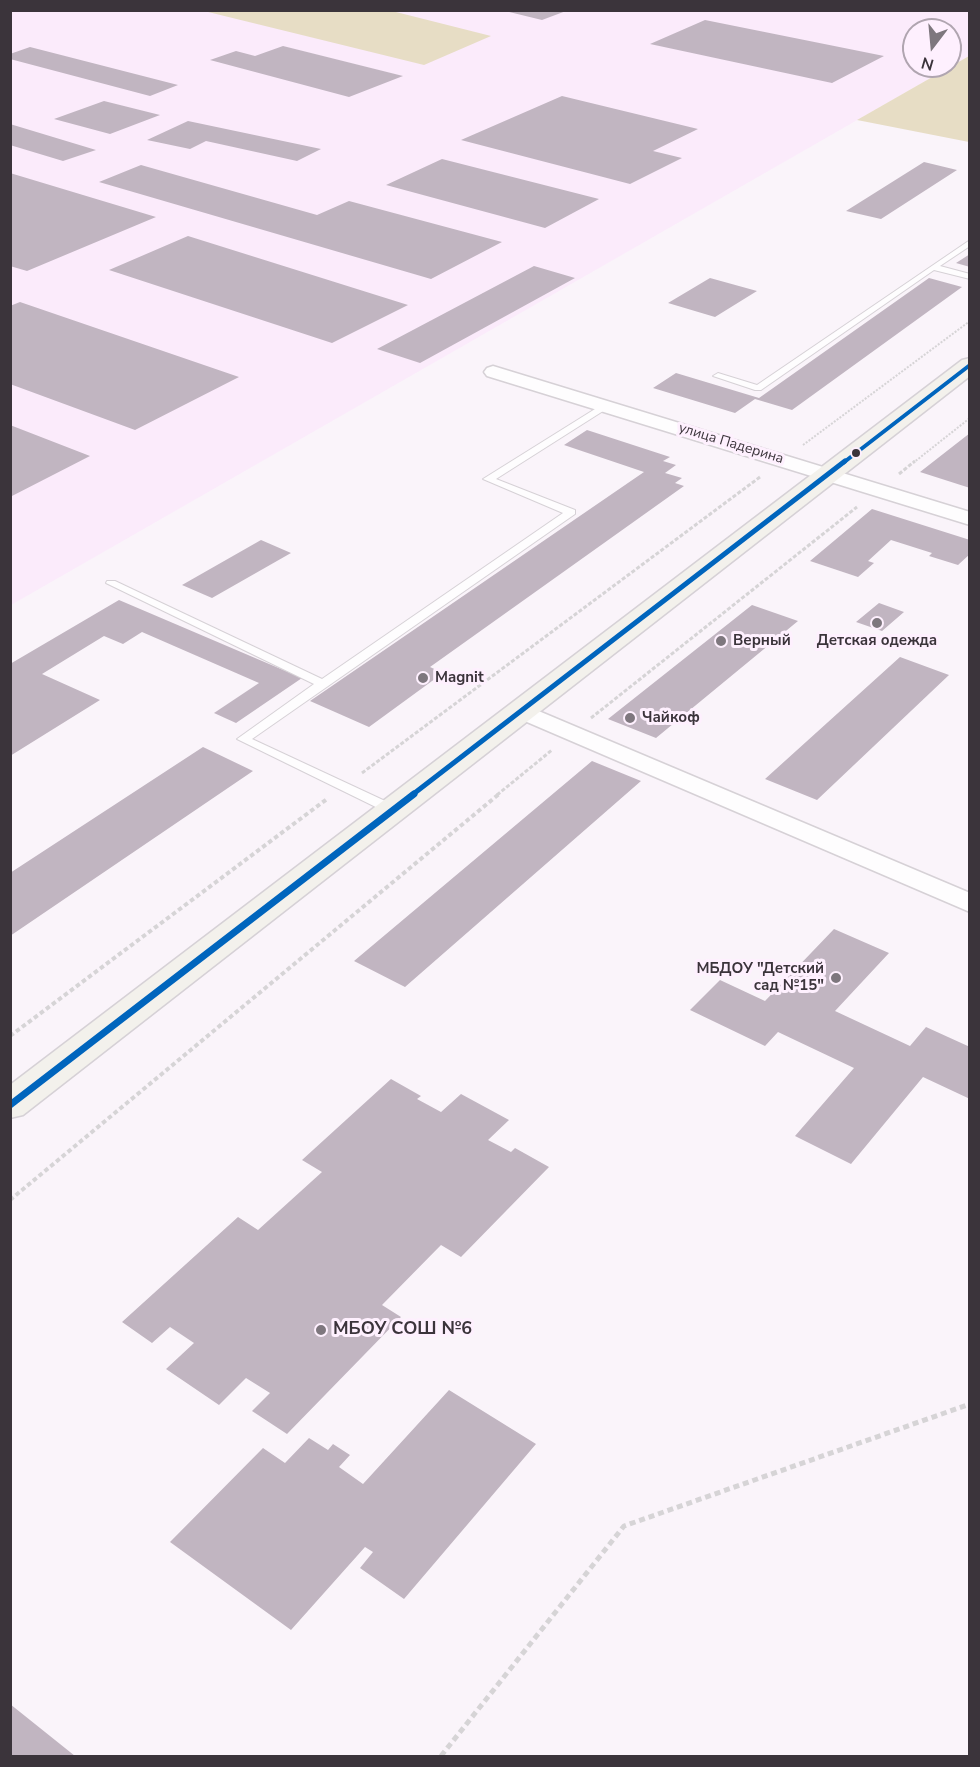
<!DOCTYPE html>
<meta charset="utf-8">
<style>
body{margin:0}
#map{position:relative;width:980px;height:1767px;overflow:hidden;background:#faf4fa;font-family:"Nunito Sans",sans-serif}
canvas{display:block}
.frame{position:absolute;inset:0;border:12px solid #3b343b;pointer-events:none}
.north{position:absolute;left:902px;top:18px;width:60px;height:60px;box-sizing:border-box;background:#fef0fe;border:2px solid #b0a5b0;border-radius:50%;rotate:196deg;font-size:16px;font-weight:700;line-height:24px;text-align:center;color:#3b343b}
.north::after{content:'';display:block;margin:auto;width:21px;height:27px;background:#7e777e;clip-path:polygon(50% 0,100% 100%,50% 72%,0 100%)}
</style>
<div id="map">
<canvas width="980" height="1767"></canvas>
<div class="frame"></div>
<div class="north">N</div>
</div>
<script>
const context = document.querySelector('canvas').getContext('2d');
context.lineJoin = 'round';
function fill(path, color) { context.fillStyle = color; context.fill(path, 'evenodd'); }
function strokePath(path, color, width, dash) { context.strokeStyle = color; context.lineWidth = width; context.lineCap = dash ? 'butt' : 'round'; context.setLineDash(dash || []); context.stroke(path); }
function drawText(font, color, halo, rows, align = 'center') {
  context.font = font + ' "Nunito Sans",sans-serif'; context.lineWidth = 6; context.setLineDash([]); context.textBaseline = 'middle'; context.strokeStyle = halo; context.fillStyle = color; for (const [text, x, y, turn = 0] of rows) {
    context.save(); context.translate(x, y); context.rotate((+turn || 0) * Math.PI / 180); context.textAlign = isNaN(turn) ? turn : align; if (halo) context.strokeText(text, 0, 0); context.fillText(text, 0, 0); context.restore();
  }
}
const built = new Path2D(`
 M11,11h958v45l-958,549zM914,30h36v36h-36z`);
const green = new Path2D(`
 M204,11h188l99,25 -67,29z
 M969,56v86l-112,-22z`);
const building = new Path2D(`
 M501,10h65v1l-24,9z
 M705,20l179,36 -52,27 -182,-39z
 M283,46l120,30 -54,21 -139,-37 26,-9 19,5z
 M30,47l148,38 -28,11 -140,-37v-5z
 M562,96l136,33 -45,22 29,7 -52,26 -169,-44z
 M104,101l56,14 -50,19 -56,-15z
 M188,121l133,28 -24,12 -91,-20 -16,8 -43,-9z
 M10,124l86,26 -33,11 -53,-16z
 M442,159l157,40 -54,29 -159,-43z
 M924,162l33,8 -76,49 -35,-8z
 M141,165l176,50 32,-14 153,41 -71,37 -332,-97z
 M10,173l146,44 -129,54 -17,-5z
 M188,236l220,69 -76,38 -223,-73z
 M970,254v13l-14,-4z
 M534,266l41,12 -155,85 -43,-14z
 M710,278l47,13 -42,26 -47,-14z
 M929,278l33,9 -170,123 -37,-11 -20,14 -82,-25 23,-15 83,25z
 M20,302l219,75 -104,53 -125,-46v-78z
 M10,425l80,31 -80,41z
 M587,430l83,27 -7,4 13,4 -11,8 17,5 -7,5 9,3 -254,181 13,6 -74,54 -59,-26 334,-229 -80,-27z
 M970,433v55l-50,-16z
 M872,509l98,31v14l-12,11 -29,-9 3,-3 -41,-13 -23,21 6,2 -16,14 -48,-16z
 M261,540l30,13 -79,45 -30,-13z
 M119,600l183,78 -66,45 -22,-10 45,-30 -117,-51 -19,12 -19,-8 -62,38 58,26 -90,56v-92z
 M879,603l25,9 -22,19 -26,-9z
 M752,605l46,16 -142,117 -48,-19z
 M900,657l49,18 -132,125 -52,-21z
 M203,747l50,24 -243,165v-63z
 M592,761l49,20 -236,206 -51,-26z
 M834,929l55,24 -54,58 75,35 16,-19 44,20v52l-47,-22 -72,87 -56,-28 59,-68 -76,-36 -13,14 -75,-36 30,-30 45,21z
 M391,1079l30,17 -4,3 24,13 20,-18 48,26 -21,20 23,12 4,-4 34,19 -88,90 -20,-12 -59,60 19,12 -114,117 -35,-23 18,-18 -24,-15 -27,27 -53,-36 28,-26 -24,-16 -18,16 -30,-21 116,-105 20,13 64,-58 -20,-12z
 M449,1390l87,54 -132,155 -44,-31 13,-16 -8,-5 -74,83 -121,-88 93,-94 22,15 24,-25 19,12 5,-6 17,11 -11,12 24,17z
 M10,1704l65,52h-65z`);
const pathFar3 = new Path2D(`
 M803,445l167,-124
 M913,463l57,-45`);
const pathFar2 = new Path2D(`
 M899,474l16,-13
 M591,718l266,-211
 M362,773l398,-296
 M497,795l55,-45`);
const pathFar1 = new Path2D(`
 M10,1036l317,-237
 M10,1200l489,-406`);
const path = new Path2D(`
 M441,1756l183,-230 346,-122`);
const service = new Path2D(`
 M970,240v6l-30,20 30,8v5l-36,-9 -173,120h-6l-42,-14 5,-3 39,12z
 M603,404l8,2 -115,73 79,31v4l-323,225 146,68 1,3 -1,3h-10l-151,-74 77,-55 -208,-101 1,-2h8l207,98 241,-166 -80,-34z`);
const minor = new Path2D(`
 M493,366l477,146v13l-483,-149 -3,-4 3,-4z
 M522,704l448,189v19l-457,-196 -3,-5 3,-5z`);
const secondary = new Path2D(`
 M970,358v18l-947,739 -13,3v-33l952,-725z`);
const bus1Far2 = new Path2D(`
 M843,463l127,-98`);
const bus1Far1 = new Path2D(`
 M412,795l433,-334`);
const bus1 = new Path2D(`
 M10,1105l404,-311`);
const markers = [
 [856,453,5,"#3b343b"],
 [877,623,6,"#7e777e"],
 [721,641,6,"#7e777e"],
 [423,678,6,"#7e777e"],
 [630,718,6,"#7e777e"],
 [836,978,6,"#7e777e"],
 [321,1330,6,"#7e777e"]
];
const farStreetnames = [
 ["улица Падерина",731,444,17]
];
const poiNames = [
 ["Верный",733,641],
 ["Детская одежда",877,641,"center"],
 ["Magnit",435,678],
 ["Чайкоф",642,718],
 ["МБДОУ \"Детский",824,969,"right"],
 ["сад №15\"",824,986,"right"]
];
const nearPoinames = [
 ["МБОУ СОШ №6",333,1330]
];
fill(built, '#fbebfb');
fill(green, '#e7ddc5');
fill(building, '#c1b5c1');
strokePath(service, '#d6d1d6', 2);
strokePath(minor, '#d6d1d6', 3);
strokePath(secondary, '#d6d1d6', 3);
strokePath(pathFar3, '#d6d4d6', 2, [2, 1.5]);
strokePath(pathFar2, '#d6d4d6', 3, [4, 2]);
strokePath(pathFar1, '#d6d4d6', 4, [4.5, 3]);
strokePath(path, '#d6d4d6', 5, [6, 4]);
fill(service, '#fefdfe');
fill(minor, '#fefdfe');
fill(secondary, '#f3f1ec');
strokePath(bus1Far2, '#0065bd', 4);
strokePath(bus1Far1, '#0065bd', 5);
strokePath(bus1, '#0065bd', 7);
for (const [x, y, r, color] of markers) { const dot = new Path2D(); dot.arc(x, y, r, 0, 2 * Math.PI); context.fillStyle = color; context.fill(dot); strokePath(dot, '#fef0fe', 2); }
drawText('14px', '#3b343b', '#fef0fe', farStreetnames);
drawText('bold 15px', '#3b343b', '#fef0fe', poiNames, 'left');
drawText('bold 18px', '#3b343b', '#fef0fe', nearPoinames, 'left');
</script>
